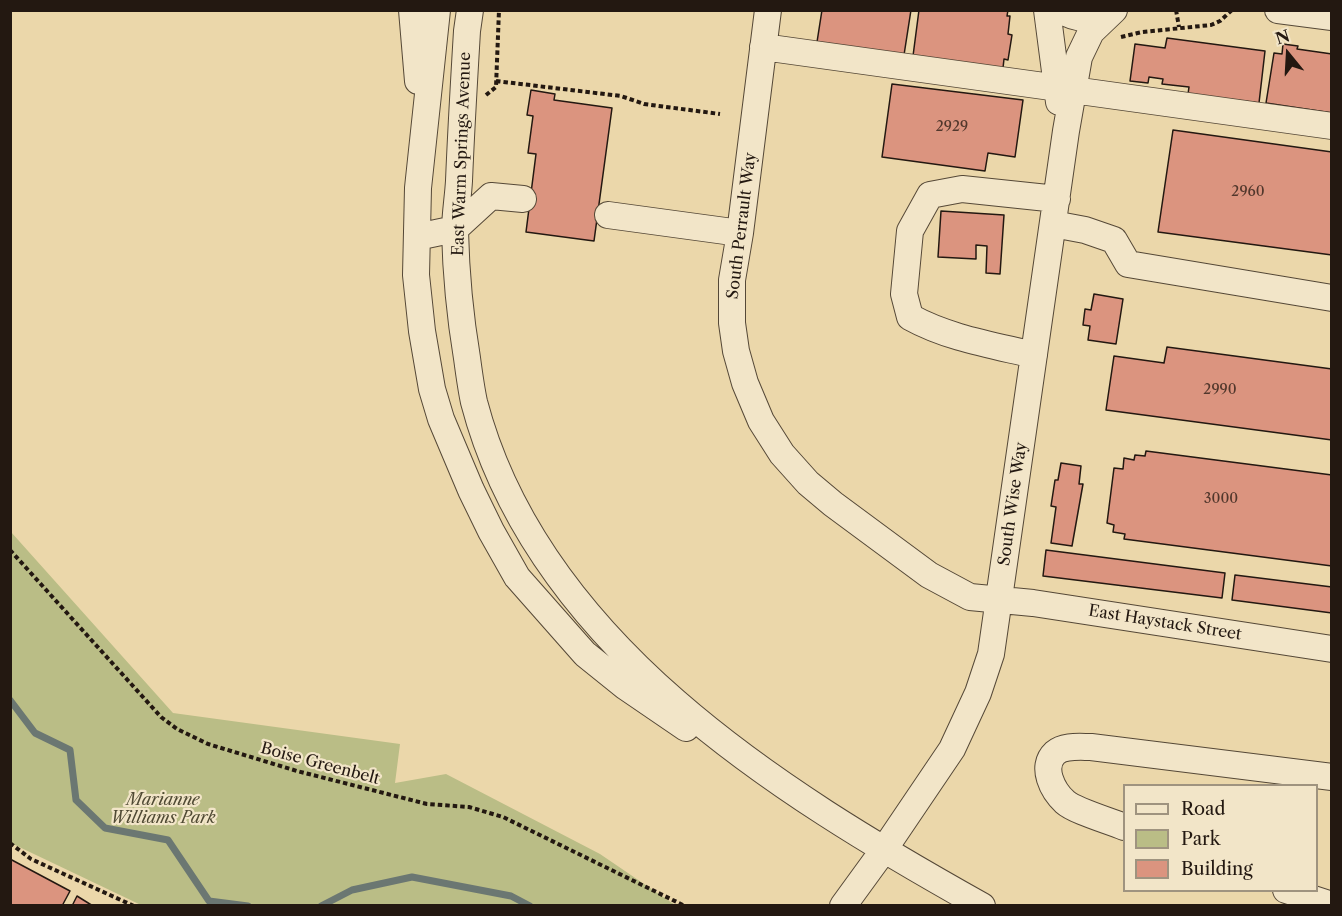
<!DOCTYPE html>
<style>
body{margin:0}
#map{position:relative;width:1342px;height:916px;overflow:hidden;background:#ebd7aa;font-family:"Libre Caslon Text",serif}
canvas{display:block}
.frame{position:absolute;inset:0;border:12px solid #231811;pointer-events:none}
.legend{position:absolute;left:1123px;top:784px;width:195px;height:108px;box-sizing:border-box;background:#f2e5c8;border:2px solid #9f937f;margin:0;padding:8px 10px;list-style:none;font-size:18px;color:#231811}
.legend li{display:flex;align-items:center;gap:12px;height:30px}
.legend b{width:30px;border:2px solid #9f937f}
.north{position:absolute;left:1258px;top:24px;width:60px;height:60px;-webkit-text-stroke:4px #f2e5c8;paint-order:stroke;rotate:342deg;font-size:16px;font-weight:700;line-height:24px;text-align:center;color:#231811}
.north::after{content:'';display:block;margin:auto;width:21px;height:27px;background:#231811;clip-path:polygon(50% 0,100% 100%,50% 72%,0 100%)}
</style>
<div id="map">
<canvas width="1342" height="916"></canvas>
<div class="frame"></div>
<ul class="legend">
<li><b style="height:8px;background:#f2e5c8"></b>Road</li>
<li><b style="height:16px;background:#babd86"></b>Park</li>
<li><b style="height:16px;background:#db947f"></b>Building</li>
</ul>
<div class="north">N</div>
</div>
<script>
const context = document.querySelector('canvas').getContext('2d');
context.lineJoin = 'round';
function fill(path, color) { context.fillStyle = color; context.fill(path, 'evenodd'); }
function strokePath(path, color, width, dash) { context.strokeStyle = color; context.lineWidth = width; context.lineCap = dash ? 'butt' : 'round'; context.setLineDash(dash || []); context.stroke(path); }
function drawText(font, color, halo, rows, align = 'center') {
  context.font = font + ' "Libre Caslon Text",serif'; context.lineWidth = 4.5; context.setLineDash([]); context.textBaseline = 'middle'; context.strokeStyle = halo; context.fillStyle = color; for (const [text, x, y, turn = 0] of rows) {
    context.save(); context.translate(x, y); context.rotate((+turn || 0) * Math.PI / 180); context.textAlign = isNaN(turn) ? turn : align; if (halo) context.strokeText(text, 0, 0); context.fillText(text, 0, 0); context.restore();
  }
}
const green = new Path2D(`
 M11,532l162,181 227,31 -5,39 51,-9 154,80 75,51h-534l-126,-60 -5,-4z`);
const stream = new Path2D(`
 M10,700l25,33 35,17 6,50 29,28 63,12 41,61 39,5
 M321,906l31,-16 60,-13 99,19 19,10`);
const building = new Path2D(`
 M822,10h89l-7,45 -87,-13z
 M919,10h89l-1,6h3l-2,18 4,1 -4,25 -4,-1 -1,9 -90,-12z
 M1167,38l98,13 -6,52 -71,-9 1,-7 -27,-3 1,-5 -14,-2 -1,6 -18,-2 5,-37 30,4z
 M1283,44l15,2 -1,3 35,5v59l-66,-10 8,-50 8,1z
 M892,84l131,16 -8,57 -27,-4 -3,18 -103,-14z
 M531,90l24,4 -1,6 58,8 -18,133 -68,-9 10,-78 -8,-1 5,-37 -6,-1z
 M1173,130l159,22v103l-174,-23z
 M941,211l63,4 -4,59 -14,-1 1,-27 -11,-1v14l-38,-2z
 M1094,294l29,5 -7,45 -28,-4 2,-14 -7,-1 2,-16 6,1z
 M1167,347l165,22v71l-226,-30 8,-54 50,7z
 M1146,451l186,24v91l-208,-27 1,-5 -12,-2 1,-7 -7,-2 7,-55 9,1 1,-11 10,2 1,-5 10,1z
 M1061,463l20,3 -2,18h4l-11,62 -21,-3 5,-36 -5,-1 4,-26h3z
 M1046,550l179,23 -3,25 -179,-22z
 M1235,575l97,12v26l-100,-13z
 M10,859l60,32 -8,15h-52z
 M77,896l16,10h-21z`);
const path = new Path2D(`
 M1176,10l3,17
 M1121,37l21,-5 69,-7 9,-4 12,-11
 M496,81l125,15 23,8 76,10
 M486,95l10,-8 3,-77
 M10,550l151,167 16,12 31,15 89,27 130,33 42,3 34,10 182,89
 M10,843l21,16 103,47`);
const minor = new Path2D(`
 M412,10l6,71
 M437,10l-19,178 -2,87 6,56 10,58 9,30 30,71 20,41 26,46 68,77 41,33 60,41
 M470,10l-3,21c-3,50 -6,100 -8,150 -1,17 -4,34 -4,50 1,43 5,85 12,127 2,15 4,30 7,44 63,241 304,390 508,504
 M768,10l-28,223 -8,47v43l4,28 9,32 16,38 21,33 26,29 25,21 96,71 41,22 63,6 299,46
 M1047,10l12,92
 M1061,10c16,11 34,10 51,1
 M1278,10l54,7
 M763,47l569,79
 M608,215l132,18
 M1053,224l32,6 29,10 14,24 204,34
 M417,237l38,-8 36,-33 32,3
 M1034,355c-42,-10 -86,-17 -124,-38l-6,-23 6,-63 20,-36 32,-6 95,10
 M1124,827c-14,-6 -49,-16 -59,-25 -12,-11 -25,-35 -10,-49 9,-8 25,-6 36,-6l241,30
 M1286,890l46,15
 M843,906l40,-55 69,-102 26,-56 13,-39 75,-523 13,-74 12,-25 23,-22`);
const numberNames = [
 ["2929",952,127],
 ["2960",1248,192],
 ["2990",1220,390],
 ["3000",1221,499]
];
const streetNames = [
 ["East Warm Springs Avenue",462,154,-88],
 ["South Perrault Way",742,226,-83],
 ["South Wise Way",1013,504,-82],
 ["East Haystack Street",1165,623,9],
 ["Boise Greenbelt",320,764,15]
];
const parkNames = [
 ["Marianne",163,800],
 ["Williams Park",163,818]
];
fill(green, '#babd86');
strokePath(stream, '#6b7772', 7);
fill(building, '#db947f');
strokePath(building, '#231811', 1.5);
strokePath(minor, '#554837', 28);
strokePath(path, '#231811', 4, [4.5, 3]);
strokePath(minor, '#f2e5c8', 26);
drawText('14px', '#51372c', null, numberNames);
drawText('16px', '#231811', '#f2e5c8', streetNames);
drawText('italic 16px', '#504a34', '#f2e5c8', parkNames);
</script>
